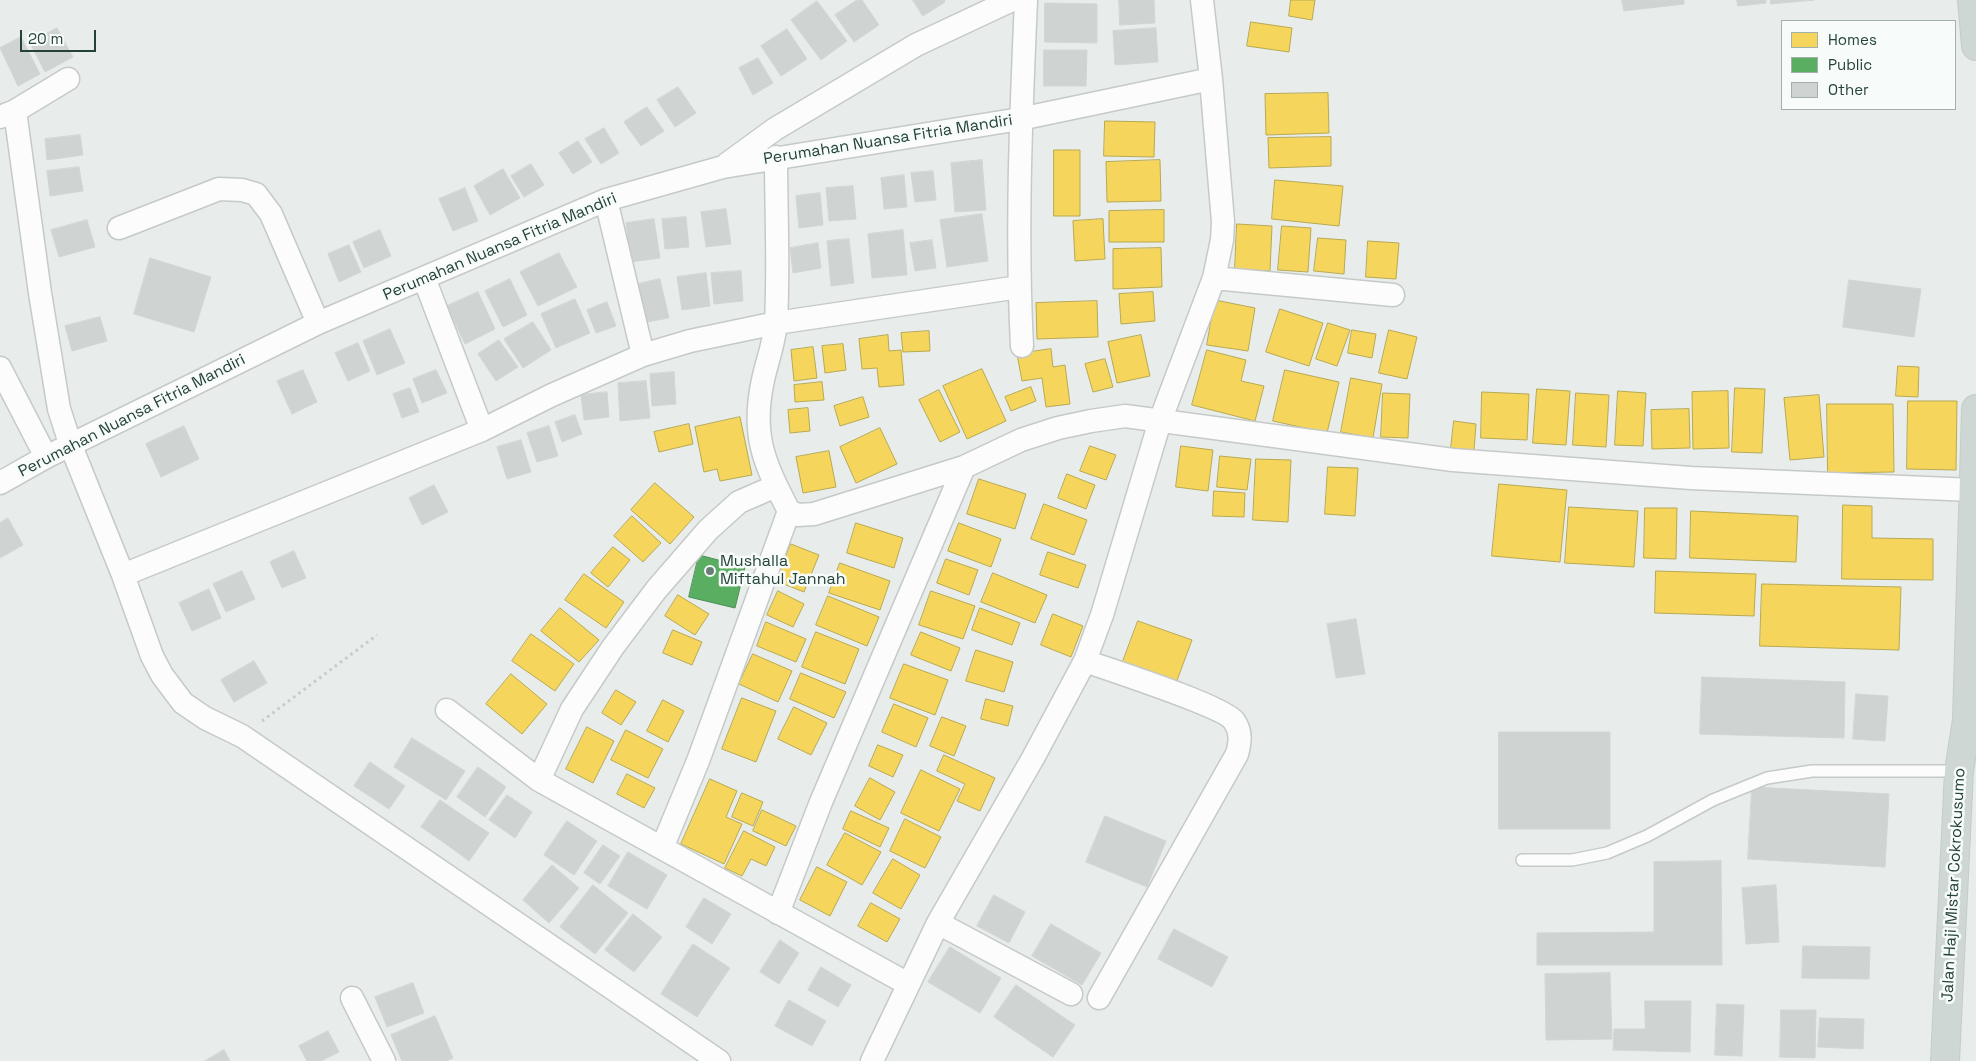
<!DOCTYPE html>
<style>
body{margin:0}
#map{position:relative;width:1976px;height:1061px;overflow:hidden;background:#e8edeb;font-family:"Space Grotesk",sans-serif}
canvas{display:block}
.legend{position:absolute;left:1781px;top:20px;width:175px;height:90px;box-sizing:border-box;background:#f7fbf9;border:1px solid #a3b1ad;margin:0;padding:6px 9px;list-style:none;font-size:15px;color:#24423a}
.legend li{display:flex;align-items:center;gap:10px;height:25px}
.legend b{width:25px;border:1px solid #a3b1ad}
.scale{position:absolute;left:20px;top:30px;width:76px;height:22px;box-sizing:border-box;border:2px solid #24423a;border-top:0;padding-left:6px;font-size:15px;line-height:18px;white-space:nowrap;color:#24423a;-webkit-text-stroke:4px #f7fbf9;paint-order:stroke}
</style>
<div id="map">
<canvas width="1976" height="1061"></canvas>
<ul class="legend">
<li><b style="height:14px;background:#f6d55c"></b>Homes</li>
<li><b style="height:14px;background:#5aae61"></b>Public</li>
<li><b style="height:14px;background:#cfd4d2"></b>Other</li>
</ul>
<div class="scale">20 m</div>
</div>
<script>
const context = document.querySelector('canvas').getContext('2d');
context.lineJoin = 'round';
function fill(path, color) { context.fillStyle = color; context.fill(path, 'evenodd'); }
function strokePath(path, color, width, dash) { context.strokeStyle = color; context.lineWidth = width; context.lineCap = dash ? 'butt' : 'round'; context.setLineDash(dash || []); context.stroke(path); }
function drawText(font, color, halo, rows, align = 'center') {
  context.font = font + ' "Space Grotesk",sans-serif'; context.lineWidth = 5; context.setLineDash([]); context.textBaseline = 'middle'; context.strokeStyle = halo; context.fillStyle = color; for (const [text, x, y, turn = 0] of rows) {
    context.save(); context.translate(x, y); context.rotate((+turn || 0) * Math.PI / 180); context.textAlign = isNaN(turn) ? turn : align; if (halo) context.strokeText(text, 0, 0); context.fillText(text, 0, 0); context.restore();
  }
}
const homes = new Path2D(`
 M1291,0h24l-3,20 -23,-4z
 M1251,22l41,6 -3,24 -42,-6z
 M1328,93l1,40 -63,2 -1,-41z
 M1105,121l50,1 -1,35 -50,-1z
 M1331,137v29l-62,2 -1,-30z
 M1054,150h26v66h-26z
 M1160,160l1,41 -54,1 -1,-40z
 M1275,180l68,6 -4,40 -67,-7z
 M1164,210v32h-55v-31z
 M1103,219l2,40 -30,2 -2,-40z
 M1237,224l35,2 -2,45 -35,-2z
 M1282,226l29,2 -3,44 -30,-2z
 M1318,238l28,2 -2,34 -30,-3z
 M1368,241l31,2 -3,36 -30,-2z
 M1161,248l1,39 -49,2v-40z
 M1153,292l2,29 -34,3 -2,-30z
 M1215,300l40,8 -7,43 -41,-6z
 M1097,301l1,36 -61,2 -1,-36z
 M1280,309l43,14 -14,43 -43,-14z
 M1328,323l22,7 -13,36 -21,-7z
 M1352,330l24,4 -4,24 -24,-5z
 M1389,330l28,7 -10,42 -28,-6z
 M929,331l1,20 -27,1 -2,-19z
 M888,335l1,16 12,-1 3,35 -25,2 -2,-19 -15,1 -3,-30z
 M1141,335l9,41 -33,7 -9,-41z
 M843,344l3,26 -21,3 -3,-27z
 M813,347l4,31 -23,3 -3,-31z
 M1051,349l2,18 12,-2 5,39 -24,3 -4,-29 -20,3 -5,-27z
 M1207,350l39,10 -5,21 23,5 -9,35 -63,-16z
 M1105,359l8,28 -20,5 -8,-28z
 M1898,366l21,1 -1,30 -22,-1z
 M982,369l24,52 -39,18 -24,-53z
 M1285,370l54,12 -12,51 -54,-12z
 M1351,378l31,6 -9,54 -32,-6z
 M822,382l2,18 -29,2 -1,-17z
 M1031,387l5,14 -25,10 -6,-14z
 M1735,388l30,1 -3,64 -30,-1z
 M1537,389l33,2 -4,54 -33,-2z
 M939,390l21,42 -20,10 -21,-42z
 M1618,391l28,2 -3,53 -28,-1z
 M1728,391l1,57 -36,1 -1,-57z
 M1482,392l47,2 -2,46 -46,-2z
 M1383,393l27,1 -2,44 -27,-1z
 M1576,393l33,2 -3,52 -33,-2z
 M1819,395l5,62 -34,3 -6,-62z
 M863,397l6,20 -29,9 -6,-20z
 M1908,401h49l-1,69 -49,-1z
 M1827,404h66l1,68 -66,1z
 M808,408l2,23 -20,2 -2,-23z
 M1689,409l1,39 -38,1 -1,-39z
 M740,417l12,58 -32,6 -3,-12 -13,3 -9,-45z
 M1454,421l22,3 -2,26 -23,-2z
 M689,424l4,20 -34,8 -5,-20z
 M880,428l17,36 -41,19 -16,-36z
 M1090,446l26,9 -10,25 -26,-9z
 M1181,446l32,4 -5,41 -32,-4z
 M829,451l7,36 -33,6 -7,-36z
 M1220,456l31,3 -4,31 -30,-3z
 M1256,459l35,1 -3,62 -35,-2z
 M1328,467l30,1 -3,48 -30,-2z
 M1067,474l28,11 -9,24 -28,-11z
 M979,479l47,15 -11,35 -48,-15z
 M655,483l39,34 -24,27 -39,-34z
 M1499,484l68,6 -7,72 -68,-6z
 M1214,491l31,2 -1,24 -31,-1z
 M1044,504l43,16 -13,35 -43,-16z
 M1843,505l29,1v32l61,1v41l-91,-1z
 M1569,507l69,4 -4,56 -69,-4z
 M1645,508h32l-1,51 -32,-1z
 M1691,511l107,5 -2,46 -106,-4z
 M632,516l29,27 -18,19 -29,-26z
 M856,523l47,15 -9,30 -47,-15z
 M959,523l42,16 -10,28 -43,-16z
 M791,544l28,11 -15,37 -28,-11z
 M613,547l17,13 -22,27 -17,-14z
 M1048,552l38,13 -8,23 -38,-13z
 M946,559l32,11 -9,25 -32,-12z
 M840,563l50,18 -10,29 -51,-17z
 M1656,571l100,3 -2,42 -99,-3z
 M993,573l54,22 -12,28 -54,-21z
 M584,574l40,28 -18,26 -41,-28z
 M1762,584l139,3 -2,63 -139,-4z
 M778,591l26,13 -11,23 -26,-12z
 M931,591l44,15 -12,33 -44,-14z
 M678,595l31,19 -14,21 -30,-19z
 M828,596l51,21 -12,29 -51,-21z
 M560,608l39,32 -20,22 -38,-31z
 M980,608l40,15 -8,22 -40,-15z
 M1053,614l30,12 -12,31 -30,-12z
 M1138,621l54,19 -16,43 -54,-19z
 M766,622l40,17 -10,23 -39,-16z
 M673,630l29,12 -10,23 -29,-12z
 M816,632l43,17 -14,35 -43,-17z
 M921,632l39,16 -9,23 -40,-16z
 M531,634l43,30 -19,27 -43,-30z
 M976,650l37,12 -9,30 -38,-11z
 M753,654l39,17 -14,31 -39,-18z
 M904,664l44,16 -13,35 -45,-17z
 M801,673l45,19 -12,26 -44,-19z
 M511,674l36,30 -25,30 -36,-30z
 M616,690l20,12 -15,23 -19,-12z
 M742,698l34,13 -20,51 -34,-13z
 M986,699l27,7 -5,20 -27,-7z
 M663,700l21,11 -16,31 -21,-11z
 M894,704l34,14 -12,29 -34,-15z
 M794,707l33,16 -16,32 -33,-16z
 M942,717l24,9 -12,30 -24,-10z
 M587,727l27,14 -21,42 -27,-14z
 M626,730l37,19 -15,29 -37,-18z
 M878,745l25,10 -10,22 -24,-11z
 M944,755l51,23 -15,33 -23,-10 8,-17 -28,-13z
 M921,770l39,19 -21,42 -38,-18z
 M627,774l28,14 -11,20 -27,-14z
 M870,778l25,14 -15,28 -25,-14z
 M710,779l27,12 -11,26 16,7 -18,40 -43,-20z
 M742,793l21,9 -10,24 -21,-9z
 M762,810l34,16 -10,20 -33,-15z
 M851,811l38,17 -9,19 -37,-18z
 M905,819l36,18 -16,31 -35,-17z
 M744,831l31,16 -9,19 -15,-7 -9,17 -17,-8z
 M845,833l36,19 -19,33 -35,-20z
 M893,859l27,16 -19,34 -28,-16z
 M817,867l30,15 -17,34 -30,-16z
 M871,903l29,16 -13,23 -29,-16z`);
const public = new Path2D(`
 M699,555l46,12 -10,41 -46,-11z`);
const building = new Path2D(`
 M857,0h5l17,25 -25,17 -19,-27z
 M913,0h31l1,2 -22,14z
 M1119,0h35l1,23 -35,2z
 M1622,0h62v4l-60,7z
 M1737,0h29v3l-28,3z
 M1771,0h43l-43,4z
 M817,1l30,40 -26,19 -30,-40z
 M1045,3l52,1v39l-52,-1z
 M57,28l16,29 -28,15 -15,-29z
 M1156,28l2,34 -43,3 -2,-34z
 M787,29l20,30 -26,17 -20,-30z
 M21,37l19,37 -22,12 -18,-38z
 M1044,50h43l-1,36h-42z
 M758,58l15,25 -20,12 -14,-27z
 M678,87l18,26 -21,14 -18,-27z
 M647,107l17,24 -23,15 -17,-24z
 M604,128l15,25 -18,11 -16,-25z
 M80,135l3,20 -36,5 -2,-21z
 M578,141l14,21 -19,12 -14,-21z
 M982,160l4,50 -31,2 -4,-49z
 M531,164l13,21 -20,12 -13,-21z
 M79,167l4,24 -33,5 -3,-25z
 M503,169l17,29 -30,17 -16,-29z
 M933,171l3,29 -21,2 -4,-29z
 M904,175l3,32 -23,2 -3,-31z
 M853,186l3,33 -27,2 -3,-33z
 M465,188l13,33 -25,10 -14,-32z
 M820,193l3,32 -24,3 -3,-32z
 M726,209l5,35 -25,3 -5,-35z
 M982,214l6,47 -41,6 -7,-47z
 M686,217l3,30 -24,2 -3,-30z
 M654,219l6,39 -29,4 -5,-39z
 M87,220l8,27 -36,10 -8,-27z
 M380,230l11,26 -27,12 -11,-26z
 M903,230l4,45 -35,3 -4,-44z
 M849,239l5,44 -23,3 -4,-45z
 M932,240l4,28 -21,3 -5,-28z
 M818,243l3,25 -28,5 -3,-25z
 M349,245l12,27 -22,10 -11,-28z
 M559,253l18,34 -39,19 -18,-34z
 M150,258l61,19 -17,55 -60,-18z
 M741,271l2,30 -29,3 -3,-31z
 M706,273l4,33 -28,4 -5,-33z
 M510,279l17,36 -24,12 -18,-36z
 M660,279l9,39 -28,5 -8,-38z
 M1849,280l72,9 -7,48 -71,-10z
 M478,292l17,37 -30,15 -18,-38z
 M575,299l15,34 -34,15 -15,-34z
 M607,302l9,24 -20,7 -9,-23z
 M100,317l7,24 -35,10 -7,-25z
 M533,322l18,28 -28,18 -19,-29z
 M390,329l15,34 -28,12 -14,-34z
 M499,340l19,27 -22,14 -18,-27z
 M358,343l12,28 -22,10 -13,-28z
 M303,370l14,32 -25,12 -15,-33z
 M436,370l11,23 -25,10 -9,-24z
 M674,372l2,32 -24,2 -2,-32z
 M646,381l4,37 -30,3 -2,-38z
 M410,388l9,24 -17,6 -9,-24z
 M607,392l2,25 -25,3 -3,-25z
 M575,415l7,19 -20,8 -7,-20z
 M184,426l15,33 -38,18 -15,-33z
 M549,426l9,30 -21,6 -10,-29z
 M521,440l10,32 -24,7 -10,-32z
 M434,485l14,27 -26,13 -13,-27z
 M8,518l15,27 -23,13v-35z
 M294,551l12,27 -24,10 -12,-26z
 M242,571l13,28 -29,13 -13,-28z
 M209,589l12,29 -29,13 -13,-28z
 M1356,619l9,55 -29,4 -9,-54z
 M254,661l13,22 -33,19 -13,-22z
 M1702,677l143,5 -1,56 -144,-4z
 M1856,694l32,2 -3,45 -32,-2z
 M1499,732h111v97h-111z
 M412,738l53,33 -19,29 -52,-33z
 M370,762l35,24 -16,23 -35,-23z
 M478,767l28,20 -21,30 -28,-20z
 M1752,787l137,7 -4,73 -137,-8z
 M507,795l25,17 -17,26 -26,-18z
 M440,800l22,15 -19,27 -22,-15z
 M462,815l27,18 -20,28 -26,-19z
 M1105,816l61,25 -19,46 -61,-25z
 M567,821l30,20 -23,34 -30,-20z
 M603,845l17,11 -20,28 -16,-11z
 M628,852l39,23 -20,34 -39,-23z
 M1721,861l1,104h-185v-32l117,-1v-70z
 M552,865l27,23 -30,35 -26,-23z
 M593,885l35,28 -33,41 -35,-27z
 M1776,885l3,57 -33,2 -4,-56z
 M994,895l31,17 -16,31 -32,-17z
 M704,898l27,16 -19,30 -26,-17z
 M633,914l29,23 -28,35 -29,-22z
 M1051,924l50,29 -19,32 -50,-29z
 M1174,929l54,28 -16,30 -54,-28z
 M780,940l19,13 -20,31 -19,-12z
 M693,944l37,24 -33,49 -36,-23z
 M1803,946l67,1 -1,32 -67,-1z
 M950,947l51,31 -21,35 -52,-31z
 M821,967l30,18 -13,22 -30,-17z
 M1610,973l2,66 -66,1 -1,-66z
 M413,983l11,30 -37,14 -12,-30z
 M1016,985l59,40 -22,32 -59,-40z
 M789,1000l37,21 -14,25 -37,-20z
 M1645,1001h46l-1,51 -77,-2 1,-21h31z
 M1717,1004l27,1 -2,51 -27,-1z
 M1781,1010h35l-1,48 -35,-1z
 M435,1016l18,42 -7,3h-44l-11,-26z
 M1820,1018l44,1 -1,30 -45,-2z
 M328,1031l11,21 -18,9h-14l-8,-15z
 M224,1050l6,11h-25z`);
const path = new Path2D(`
 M262,721l115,-86`);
const service = new Path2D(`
 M1522,860h50l35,-7 40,-17 66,-36 54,-22 45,-7h147`);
const minor = new Path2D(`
 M15,111l25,182 19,116 12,37 52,129 29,81 10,19 21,28 22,15 37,18 477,325
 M0,117l15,-6 53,-32
 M727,164l48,-35 141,-84 96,-45
 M606,200l37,155
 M119,228l100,-39 23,1 14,4 15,20 47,109
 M424,278l58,152
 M1214,278l179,17
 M1022,346c-6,-115 -1,-231 4,-346
 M0,368l46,89
 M0,483l46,-26 272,-134 288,-123 117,-33 297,-48 191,-40
 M789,511l9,4 16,-1 150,-47 57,-27 37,-12 33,-7 34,-5 328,44 238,18 282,12
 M123,575l359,-145 70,-35 91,-40 47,-14 86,-18 243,-36
 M1085,661c25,9 138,45 149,60 8,11 6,22 3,33l-138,244
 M447,710l92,70 369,204
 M539,780l33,-71 41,-62 43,-57 52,-60 31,-28 37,-16
 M662,848l36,-87 91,-250c-25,-48 -38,-76 -26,-131 4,-19 12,-39 13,-59 3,-54 0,-109 0,-164
 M778,913l43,-111 143,-335
 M938,923l133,71
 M352,998l32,63
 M872,1061l66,-138 95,-165 52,-97 17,-46 58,-194 54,-143 8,-38 1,-18 -12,-143 -9,-79`);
const primary = new Path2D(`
 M1972,0l4,46
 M1945,1061l14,-290 8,-51 9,-311`);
const markers = [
 [710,571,5,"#697e78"]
];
const streetNames = [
 ["Perumahan Nuansa Fitria Mandiri",888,140,-9],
 ["Perumahan Nuansa Fitria Mandiri",500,247,-23],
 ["Perumahan Nuansa Fitria Mandiri",132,416,-27],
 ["Jalan Haji Mistar Cokrokusumo",1954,885,-87]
];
const poiNames = [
 ["Mushalla",720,562],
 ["Miftahul Jannah",720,580]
];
fill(homes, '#f6d55c');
strokePath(homes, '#b7a952', 1);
fill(public, '#5aae61');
strokePath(public, '#4a8e55', 1);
fill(building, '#cfd4d2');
strokePath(building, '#d1d6d4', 1);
strokePath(service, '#c5cac8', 14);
strokePath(minor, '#c5cac8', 25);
strokePath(primary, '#c3ccc9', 30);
strokePath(path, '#c3ccca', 3, [2.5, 4]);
strokePath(service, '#fcfcfc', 11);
strokePath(minor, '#fcfcfc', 22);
strokePath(primary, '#cfd7d5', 28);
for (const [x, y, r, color] of markers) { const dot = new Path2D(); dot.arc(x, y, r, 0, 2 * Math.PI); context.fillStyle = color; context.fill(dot); strokePath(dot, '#f7fbf9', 2); }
drawText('16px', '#24423a', '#f7fbf9', streetNames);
drawText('16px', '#24423a', '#f7fbf9', poiNames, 'left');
</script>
